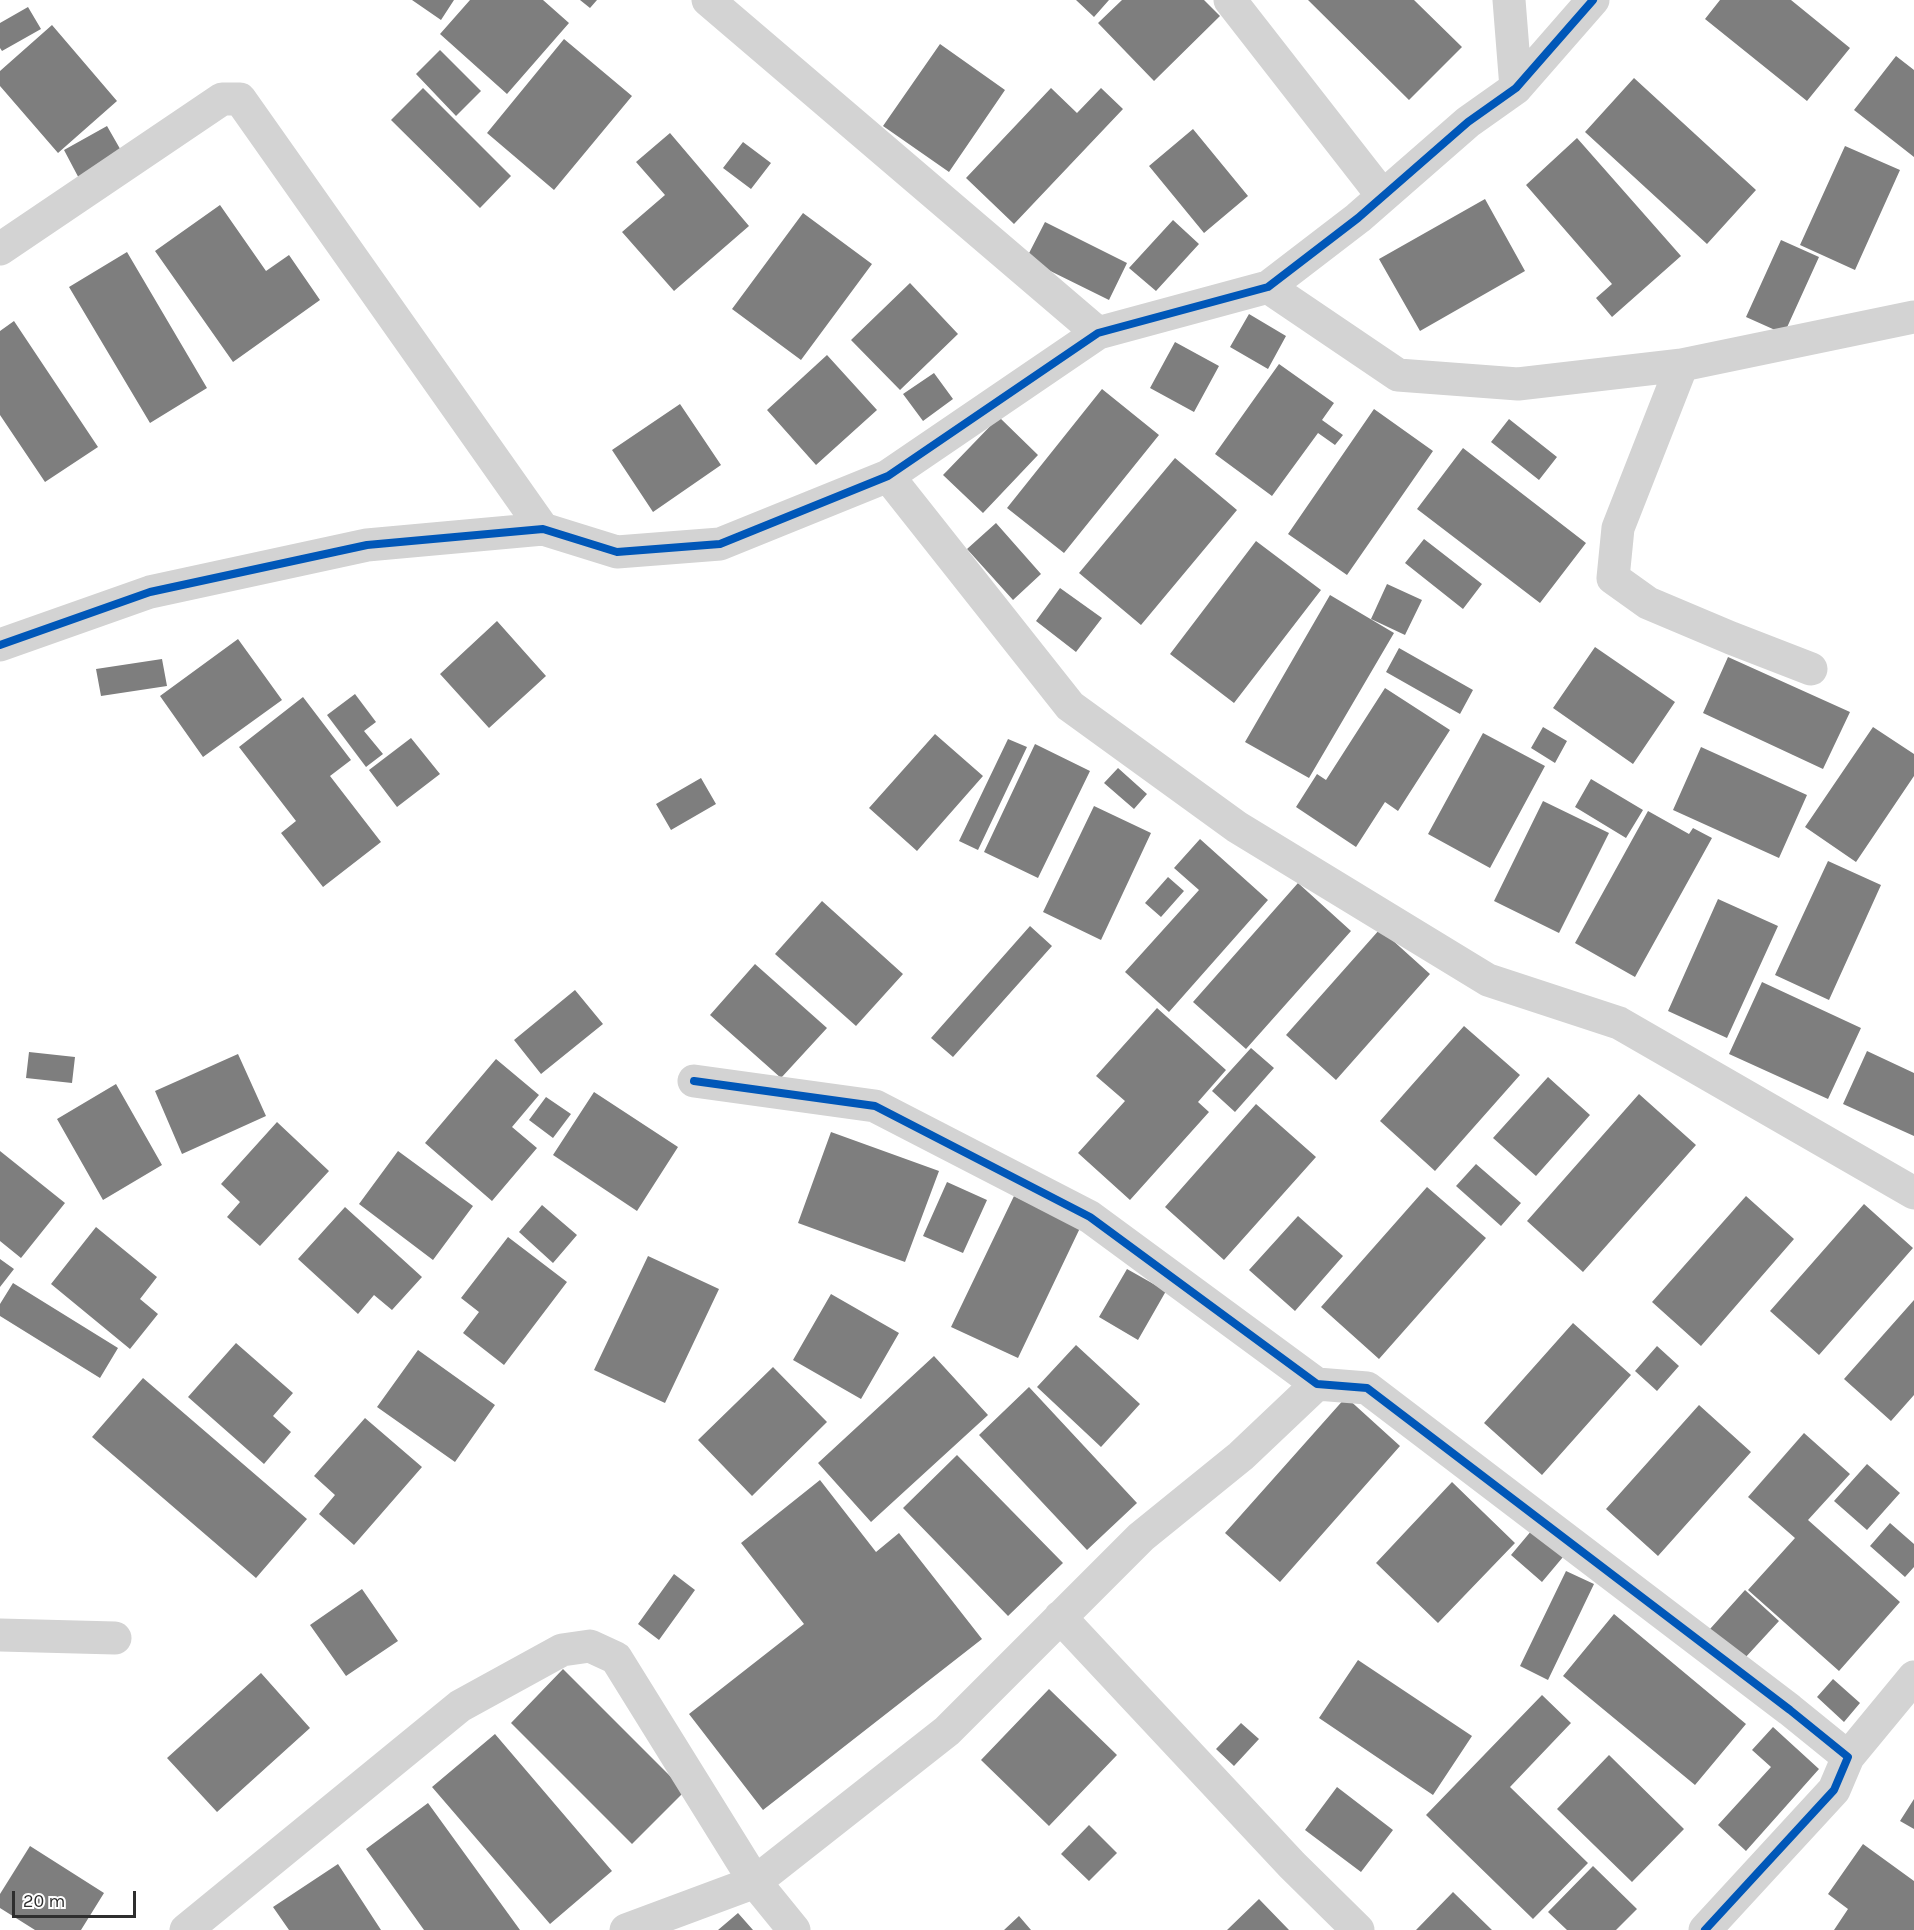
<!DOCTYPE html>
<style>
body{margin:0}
#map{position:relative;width:1914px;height:1930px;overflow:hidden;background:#fff;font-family:Karla,sans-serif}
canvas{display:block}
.scale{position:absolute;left:12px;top:1891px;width:124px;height:27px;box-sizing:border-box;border:3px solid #2e2e2e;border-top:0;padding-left:8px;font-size:18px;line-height:21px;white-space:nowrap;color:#2e2e2e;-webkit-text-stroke:4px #fff;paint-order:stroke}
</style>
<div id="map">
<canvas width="1914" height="1930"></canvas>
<div class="scale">20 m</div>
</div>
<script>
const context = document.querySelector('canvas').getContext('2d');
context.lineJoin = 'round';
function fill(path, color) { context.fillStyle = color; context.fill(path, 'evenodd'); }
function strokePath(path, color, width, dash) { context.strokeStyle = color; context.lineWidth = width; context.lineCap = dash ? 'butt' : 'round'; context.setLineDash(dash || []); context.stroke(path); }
const building = new Path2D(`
 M412,0h42l-13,20z
 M470,0h73l26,23 -62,71 -67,-60z
 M580,0h17l-7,8z
 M1076,0h33l-15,17z
 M1122,0h82l16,16 -66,65 -56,-58z
 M1308,0h106l48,47 -53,53z
 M1720,0h71l59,48 -43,53 -102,-82z
 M28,7l13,22 -39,22 -2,-3v-25z
 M52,25l65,76 -59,52 -58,-67v-15z
 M564,39l68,57 -78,94 -67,-57z
 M940,44l65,46 -56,82 -66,-46z
 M440,50l41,41 -25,25 -40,-42z
 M1896,56l18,14v87l-60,-47z
 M1634,78l122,112 -49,54 -122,-112z
 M423,88l88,88 -31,32 -89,-88z
 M1051,88l26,25 24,-25 22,21 -109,115 -48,-46z
 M107,126l20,35 -44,25 -19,-36z
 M1193,129l55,67 -44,37 -55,-67z
 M670,133l79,93 -75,65 -52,-59 43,-37 -29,-33z
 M1577,138l104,118 -69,61 -16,-19 16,-14 -86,-99z
 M743,142l28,21 -20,26 -28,-21z
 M1845,146l55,24 -45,100 -55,-25z
 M1485,199l40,72 -105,60 -41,-72z
 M220,205l46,66 23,-16 31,45 -87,62 -78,-111z
 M803,213l69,51 -71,96 -69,-51z
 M1173,220l26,24 -43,47 -27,-23z
 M1045,222l82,41 -18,37 -83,-41z
 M1781,240l38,17 -35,77 -38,-17z
 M127,252l80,136 -57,35 -81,-136z
 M910,283l48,51 -58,56 -49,-50z
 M1249,314l37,22 -18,33 -38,-22z
 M14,321l84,126 -53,35 -45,-67v-84z
 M1175,342l44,24 -25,46 -44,-24z
 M827,355l50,55 -61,55 -49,-55z
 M1279,364l55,39 -12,17 21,15 -8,10 -17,-12 -46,63 -57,-42z
 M934,373l19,26 -30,22 -20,-27z
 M1102,389l57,46 -95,118 -57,-45z
 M680,404l41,61 -68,47 -41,-62z
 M1374,409l59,42 -86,124 -59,-41z
 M999,417l39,38 -55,58 -40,-38z
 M1509,419l48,38 -18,23 -48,-38z
 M1463,448l123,95 -46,60 -123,-94z
 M1175,458l62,52 -96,115 -62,-52z
 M996,523l45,51 -28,26 -46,-51z
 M1424,539l58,45 -19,25 -58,-46z
 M1256,541l65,49 -87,113 -64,-49z
 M1387,584l35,16 -17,35 -34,-16z
 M1060,588l42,30 -26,34 -40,-31z
 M1330,595l64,38 -85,145 -64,-36z
 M497,621l49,55 -57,52 -49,-54z
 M238,639l44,61 -79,57 -43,-61z
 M1595,647l80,55 -42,62 -80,-56z
 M1399,648l74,42 -13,24 -74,-42z
 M1728,657l122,55 -27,57 -120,-56z
 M162,659l5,27 -66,10 -5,-27z
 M1385,688l65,42 -52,81 -13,-9 -29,45 -60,-40 21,-33 9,6z
 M355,694l21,28 -12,9 19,23 -17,13 -39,-52z
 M303,697l48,63 -21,16 51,66 -58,45 -42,-54 15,-12 -57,-74z
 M1543,727l24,14 -12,22 -24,-15z
 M1873,727l41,27v22l-58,86 -51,-35z
 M1483,733l62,33 -55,102 -62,-34z
 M935,734l48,42 -66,75 -48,-43z
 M411,738l29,36 -43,33 -28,-37z
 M1008,739l19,8 -49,103 -19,-9z
 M1035,744l55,27 -52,107 -54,-26z
 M1701,747l106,48 -28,63 -106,-48z
 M1118,768l29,26 -13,15 -30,-26z
 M701,778l15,26 -45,26 -15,-26z
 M1591,779l52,31 -17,28 -51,-31z
 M1543,801l66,32 -50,100 -65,-32z
 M1094,806l57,27 -50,107 -58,-28z
 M1648,811l41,23 4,-6 19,10 -77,139 -60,-34z
 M1200,839l68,61 -99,112 -44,-40 74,-82 -25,-22z
 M1828,861l53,24 -52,115 -54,-25z
 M1168,877l16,14 -23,26 -16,-14z
 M1298,883l53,48 -105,118 -53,-47z
 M1718,899l60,27 -51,112 -59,-27z
 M822,901l81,73 -47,52 -81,-72z
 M1030,926l22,20 -99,111 -22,-19z
 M1380,929l50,45 -94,106 -50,-45z
 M755,964l72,64 -46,50 -71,-63z
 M1762,982l99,46 -33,71 -99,-45z
 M575,990l28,34 -62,50 -27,-34z
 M1157,1008l69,62 -28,32 11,10 -79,88 -52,-47 47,-52 -29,-25z
 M1464,1026l56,49 -85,96 -55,-50z
 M1251,1048l23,20 -39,44 -23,-21z
 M1867,1051l47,22v63l-71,-32z
 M29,1052l46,5 -3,26 -46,-5z
 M238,1054l28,62 -84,38 -27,-63z
 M496,1059l43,36 -27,32 25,21 -45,53 -67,-58z
 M1548,1077l42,38 -54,61 -43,-38z
 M116,1084l46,81 -59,35 -46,-81z
 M594,1092l84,55 -41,64 -84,-56z
 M1639,1094l57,51 -113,127 -56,-51z
 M546,1097l25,17 -18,24 -24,-18z
 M1256,1104l60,53 -92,103 -59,-53z
 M277,1122l52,49 -69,75 -33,-29 13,-15 -19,-18z
 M831,1132l108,39 -34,91 -107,-39z
 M0,1151l65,52 -44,55 -21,-17z
 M398,1151l75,55 -40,54 -74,-56z
 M1476,1164l45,39 -20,23 -45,-40z
 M947,1182l40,18 -24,53 -40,-17z
 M1427,1187l59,51 -107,121 -58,-52z
 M1014,1196l66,32 -62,130 -67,-31z
 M1746,1196l48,43 -93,107 -49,-44z
 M1864,1204l49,44 -94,107 -49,-44z
 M542,1205l35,30 -24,28 -34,-31z
 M345,1207l77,70 -30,33 -18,-15 -16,19 -60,-55z
 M1298,1216l45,40 -48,55 -46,-41z
 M96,1227l61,50 -17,22 18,15 -28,35 -79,-65z
 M508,1237l59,45 -63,83 -41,-32 16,-21 -18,-14z
 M648,1256l71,33 -54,114 -71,-33z
 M0,1259l14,10 -14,18z
 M1127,1269l39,22 -28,49 -39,-23z
 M13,1283l105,65 -18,30 -100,-62v-12z
 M831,1294l68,39 -38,66 -68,-39z
 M1914,1300v95l-23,26 -47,-42z
 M1573,1323l58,52 -89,100 -58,-52z
 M236,1343l57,50 -20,23 18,16 -27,32 -76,-67z
 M1076,1345l64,59 -39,43 -64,-60z
 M1657,1346l22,20 -22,25 -22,-20z
 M418,1350l77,55 -40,57 -78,-55z
 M934,1356l54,59 -117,107 -53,-59z
 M773,1367l54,55 -75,74 -54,-56z
 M143,1378l164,141 -51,59 -164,-141z
 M1029,1387l108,116 -50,47 -108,-115z
 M1346,1397l54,49 -120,136 -55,-49z
 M1699,1405l52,47 -93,104 -52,-47z
 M365,1418l57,49 -68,78 -35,-31 16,-19 -21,-19z
 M1804,1433l46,41 -42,46 92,82 -61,69 -91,-81 47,-52 -47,-41z
 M957,1455l106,108 -55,53 -105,-108z
 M1867,1464l33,29 -33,37 -33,-29z
 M820,1480l56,72 23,-19 83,106 -219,171 -74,-96 115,-90 -63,-81z
 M1452,1482l63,61 -77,80 -62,-60z
 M1890,1523l24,21v23l-9,10 -35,-31z
 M1532,1530l31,27 -21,25 -31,-27z
 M1566,1571l28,13 -46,96 -28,-14z
 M674,1574l21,16 -36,50 -21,-16z
 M362,1589l36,52 -52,35 -36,-51z
 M1745,1590l34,31 -35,38 -34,-30z
 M1614,1614l132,110 -51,61 -132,-109z
 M1358,1660l114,76 -39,59 -114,-77z
 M563,1669l122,122 -53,53 -121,-121z
 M261,1673l49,55 -93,84 -50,-54z
 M1833,1679l27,24 -16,19 -27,-25z
 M1049,1689l68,66 -68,71 -68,-66z
 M1542,1695l29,28 -61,64 78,76 -55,56 -107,-104z
 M1241,1723l18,16 -25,27 -18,-17z
 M1773,1727l46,42 -73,82 -28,-26 53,-58 -19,-17z
 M495,1734l117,137 -62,53 -118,-137z
 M1609,1755l75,74 -52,53 -75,-73z
 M1337,1787l56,43 -32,42 -56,-42z
 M1914,1799v30l-14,-8z
 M428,1803l92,127h-96l-58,-81z
 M1089,1825l28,28 -28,28 -28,-27z
 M1863,1844l51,37v49h-80l14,-21 -20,-15z
 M30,1846l74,47 -23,37h-46l-35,-22v-14z
 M338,1864l43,66h-92l-16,-23z
 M1593,1866l44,43 -21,21h-49l-19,-18z
 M1453,1892l39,38h-76z
 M1259,1899l30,31h-62z
 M738,1913l15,17h-35z
 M1019,1916l12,14h-27z`);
const street = new Path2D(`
 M708,0l390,333
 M1230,0l152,195
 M1509,0l7,88
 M0,249l222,-150h18l303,430
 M1268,287l130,88 120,9 164,-19 232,-48
 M1682,365l-64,163 -5,50 35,25 83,35 80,31
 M888,476l182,230 167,121 251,153 131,43 295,170
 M0,645l150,-53 217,-47 176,-16 74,23 103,-8 168,-68 210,-143 170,-46 90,-69 110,-96 48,-34 77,-88
 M694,1081l181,25 215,111 227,167 50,4 423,322 58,47 -14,33 -129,140
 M1060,1617l232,248 66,65
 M0,1635l115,3
 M1848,1757l66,-80
 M186,1930l274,-224 102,-56 28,-4 26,12 139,224 39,48
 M626,1930l129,-48 192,-151 194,-194 100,-81 76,-72`);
const cycleway = new Path2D(`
 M0,645l150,-53 217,-47 176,-16 74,23 103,-8 168,-68 210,-143 170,-46 90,-69 110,-96 48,-34 77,-88
 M694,1081l181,25 215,111 227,167 50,4 423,322 58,47 -14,33 -129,140`);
fill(building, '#7e7e7e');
strokePath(street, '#d3d3d3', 33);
strokePath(cycleway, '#0057b8', 8);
</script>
